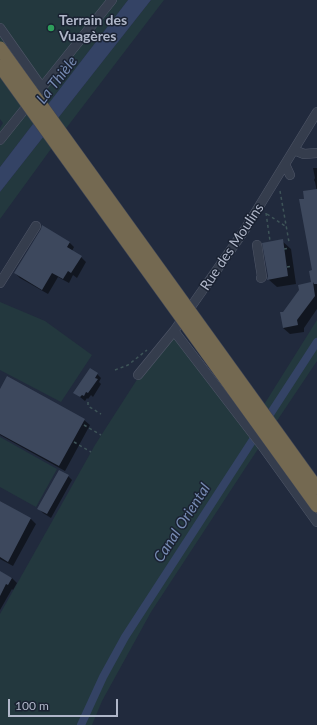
<!DOCTYPE html>
<meta charset="utf-8">
<style>
body{margin:0}
#map{position:relative;width:317px;height:725px;overflow:hidden;background:#212a3d;font-family:Lato,sans-serif}
canvas{display:block}
.scale{position:absolute;left:8px;top:699px;width:110px;height:18px;box-sizing:border-box;border:2px solid #b0b7c9;border-top:0;padding-left:5px;font-size:12px;line-height:14px;white-space:nowrap;color:#b0b7c9;-webkit-text-stroke:3px #1a2232;paint-order:stroke}
</style>
<div id="map">
<canvas width="317" height="725"></canvas>
<div class="scale">100 m</div>
</div>
<script>
const context = document.querySelector('canvas').getContext('2d');
context.lineJoin = 'round';
function fill(path, color) { context.fillStyle = color; context.fill(path, 'evenodd'); }
function strokePath(path, color, width, dash) { context.strokeStyle = color; context.lineWidth = width; context.lineCap = dash ? 'butt' : 'round'; context.setLineDash(dash || []); context.stroke(path); }
function drawText(font, color, halo, rows, align = 'center') {
  context.font = font + ' Lato,sans-serif'; context.lineWidth = 3; context.setLineDash([]); context.textBaseline = 'middle'; context.strokeStyle = halo; context.fillStyle = color; for (const [text, x, y, turn = 0] of rows) {
    context.save(); context.translate(x, y); context.rotate((+turn || 0) * Math.PI / 180); context.textAlign = isNaN(turn) ? turn : align; if (halo) context.strokeText(text, 0, 0); context.fillText(text, 0, 0); context.restore();
  }
}
const green = new Path2D(`
 M0,0h128l-128,167v-39l3,-5 -3,-4z
 M151,0h13l-100,131 -64,88v-27z
 M0,302l45,19 47,34 -31,47 -61,-32z
 M317,320v41l-71,106 -95,145 -49,89 -10,24h-92v-111l95,-169 43,-67 36,-47 74,96 17,-24z
 M0,437l57,32 -21,38 -36,-20z`);
const water = new Path2D(`
 M128,0h23l-151,192v-25z`);
const shadow = new Path2D(`
 M313,168h4v141l-13,19v4l-14,2 -7,-6 1,-16 28,-29 1,-12 -8,-72 12,-7 -2,-10 -1,-2 1,-2z
 M282,241l9,8 5,35 -19,3 -9,-8z
 M69,242l5,5 -2,4 9,6 5,5 -9,16 -4,-3 -4,8 -11,-6 -10,17 -28,-16 -5,-5z
 M97,374l4,4 -2,4 2,2 -8,13 -2,-2 -3,4 -1,-1 -2,3 -10,-8z
 M0,391l84,29 6,5 -25,46 -65,-36z
 M68,476l4,4 -21,38 -8,-5 -4,-4z
 M0,501l31,18 5,5 -23,42 -13,-7z
 M0,572l12,6 5,5 -4,7 -1,-1 -12,21z`);
const canal = new Path2D(`
 M265,422l52,-80
 M81,725l22,-48 22,-40 133,-205`);
const building = new Path2D(`
 M317,189v95h-3l-1,-2 2,14 -18,24 1,5 -15,3 -3,-16h3l16,-22 -1,-5 13,-3 -2,-11 3,-1 -13,-71h5l-1,-8z
 M42,225l28,17 -3,5 15,9 -11,17 -3,-2 -5,8 -11,-6 -10,17 -28,-17 27,-44z
 M283,239l5,37 -21,4 1,-4 -6,-33z
 M90,368l8,5 -3,5 3,1 -10,14 -2,-1 -2,4 -2,-1 -2,2 -7,-4z
 M7,376l78,43 -26,47 -59,-32v-45z
 M59,470l10,5 -22,39 -10,-5z
 M0,501l31,17 -23,44 -8,-5z
 M0,571l12,7 -4,7 -2,-1 -6,12z`);
const path = new Path2D(`
 M280,191l9,51
 M266,213l4,28
 M267,214l18,12
 M284,249l6,-1
 M287,267l5,-1
 M115,370l13,-5 19,-15
 M88,402v4l13,8
 M84,425l17,10
 M74,442l17,10`);
const minor = new Path2D(`
 M0,28l38,54 5,5
 M0,140l112,-140
 M294,150l10,4 13,-1
 M285,164l5,11
 M257,245l5,32 -1,1
 M0,283l36,-57
 M174,331l89,116 54,75
 M138,375l36,-44 70,-100 73,-119`);
const highwayBridge = new Path2D(`
 M0,48l317,440
 M0,66l317,440`);
const markers = [
 [51,28,4,"#2e9e5b"]
];
const poiNames = [
 ["Terrain des",59,20],
 ["Vuagères",59,36]
];
const streetNames = [
 ["Rue des Moulins",232,247,-56]
];
const waterNames = [
 ["La Thièle",57,80,-52],
 ["Canal Oriental",182,523,-57]
];
fill(green, '#23383e');
fill(water, '#344365');
fill(shadow, '#0007');
strokePath(canal, '#344365', 8);
fill(building, '#3d485d');
strokePath(minor, '#505768', 10);
strokePath(path, '#3e5458', 1.5, [3, 3]);
strokePath(minor, '#353d4d', 9);
strokePath(highwayBridge, '#3d4455', 14, []);
strokePath(highwayBridge, '#746951', 13);
for (const [x, y, r, color] of markers) { const dot = new Path2D(); dot.arc(x, y, r, 0, 2 * Math.PI); context.fillStyle = color; context.fill(dot); strokePath(dot, '#1a2232', 1.5); }
drawText('bold 14px', '#b0b7c9', '#1a2232', poiNames, 'left');
drawText('14px', '#b0b7c9', '#1a2232', streetNames);
drawText('italic 15px', '#768ab2', '#1a2232', waterNames);
</script>
